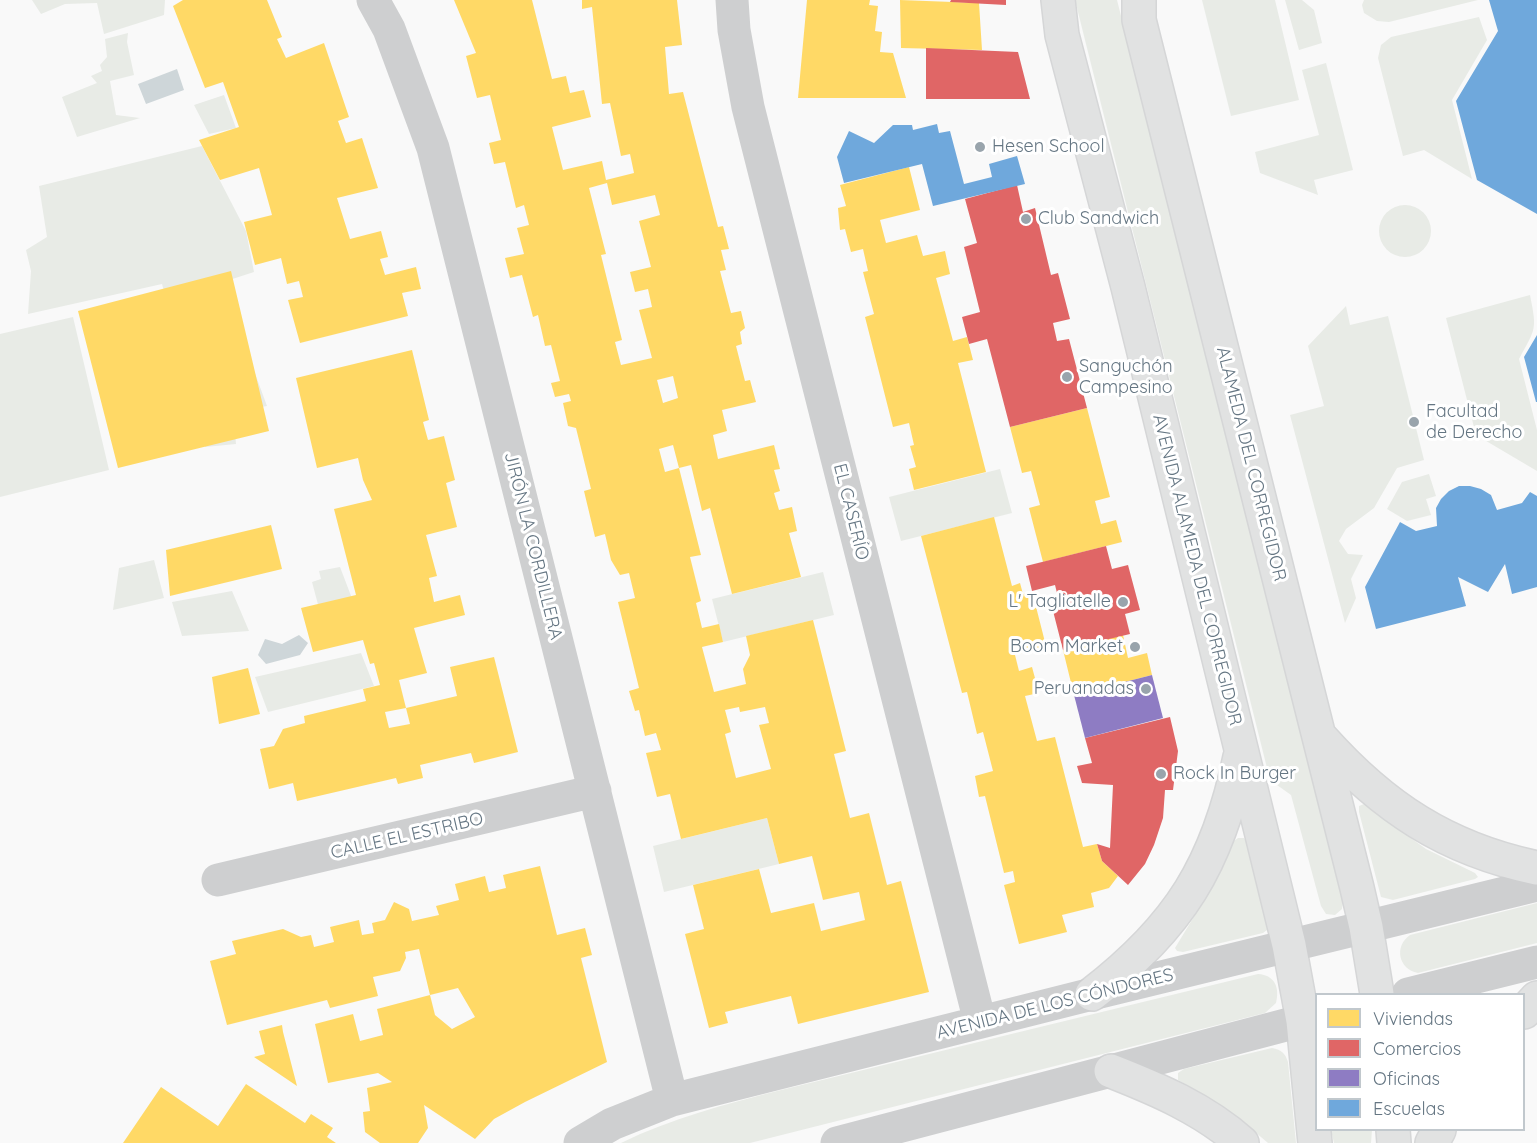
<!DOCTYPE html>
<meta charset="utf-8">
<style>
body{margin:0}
#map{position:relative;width:1537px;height:1143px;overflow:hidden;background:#f9f9f9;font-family:Quicksand,sans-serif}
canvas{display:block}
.legend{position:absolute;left:1315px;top:993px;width:210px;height:138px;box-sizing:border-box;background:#fff;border:2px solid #c1c8cd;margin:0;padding:8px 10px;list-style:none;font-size:18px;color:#657683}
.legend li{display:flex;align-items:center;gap:12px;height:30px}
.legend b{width:30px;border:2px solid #c1c8cd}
</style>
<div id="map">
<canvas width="1537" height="1143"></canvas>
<ul class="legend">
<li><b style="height:16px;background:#ffd966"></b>Viviendas</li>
<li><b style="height:16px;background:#e06666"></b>Comercios</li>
<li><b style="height:16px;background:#8e7cc3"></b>Oficinas</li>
<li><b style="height:16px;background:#6fa8dc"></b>Escuelas</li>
</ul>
</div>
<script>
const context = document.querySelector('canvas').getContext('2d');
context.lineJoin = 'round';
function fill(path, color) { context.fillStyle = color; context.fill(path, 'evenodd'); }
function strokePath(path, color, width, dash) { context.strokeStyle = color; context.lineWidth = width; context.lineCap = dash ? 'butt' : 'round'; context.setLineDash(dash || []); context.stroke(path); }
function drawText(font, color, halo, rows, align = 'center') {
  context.font = font + ' Quicksand,sans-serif'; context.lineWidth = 6; context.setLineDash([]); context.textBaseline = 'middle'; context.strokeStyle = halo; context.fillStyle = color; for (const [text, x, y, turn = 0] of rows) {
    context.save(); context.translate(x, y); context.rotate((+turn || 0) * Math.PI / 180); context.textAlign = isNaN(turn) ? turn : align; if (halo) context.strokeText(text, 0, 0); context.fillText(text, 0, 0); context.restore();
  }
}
const green = new Path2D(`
 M32,0h133l-1,15 -60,19 -7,-31 -32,1 -24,10z
 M1075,0h42l226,901 -1,8 -7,6 -9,-1 -5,-8 -30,-111 -21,-15z
 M1202,0h73l24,100 -68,16z
 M1285,0h17l12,10 8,33 -23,7z
 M1364,0h114l-89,22 -12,-1 -13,-8 -2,-8z
 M1479,17l8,23 -35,60 20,79 -48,-29 -21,6 -25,-98 3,-13 10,-8z
 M128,33l-1,9 7,33 -24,6 6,34 24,3 -63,19 -15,-40 35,-14 -6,-7 11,-5 -2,-6 7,-8 -2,-18z
 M1326,63l27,107 -39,10 4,15 -58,-22 -5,-21 64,-17 -17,-65z
 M224,95l12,33 -27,6 -15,-29z
 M202,146l44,85 8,41 -37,12 29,65 21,57 -34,6 3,32 -31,3 -43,-163 -134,30 3,-43 -5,-21 21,-13 -8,-51z
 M1379 231a26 26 0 1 1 52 0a26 26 0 1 1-52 0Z
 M1530,295c7,35 6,33 -11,64l18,71v41l-61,-36 -30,-117z
 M1346,306l4,19 38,-9 36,144 -27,8 -23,40 -28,21 -7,12 9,13 15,1 -12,24 5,19 -11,25 -55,-208 34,-9 -16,-60z
 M73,317l36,153 -109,27v-163z
 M1000,469l12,44 -111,28 -12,-44z
 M1429,474l7,22 -10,3 5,16 -24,6 -20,-12 15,-27z
 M154,560l10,38 -51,12 6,-42z
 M340,567l13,34 -33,11 -8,-30 9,-3 -2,-8z
 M823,572l11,43 -111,27 -11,-43z
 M232,591l17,40 -67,5 -10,-34z
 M361,653l13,33 -106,26 -13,-35z
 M1364,804l62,45 49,24 3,4 -3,2 -82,21 -12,-3 -22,-85v-6z
 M767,818l12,46 -115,28 -11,-46z
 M1238,838h6l3,5 20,82v5l-4,3 -80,19 -6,-1 -2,-3 32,-53 27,-54z
 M1537,903v40l-119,30c-20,-4 -24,-27 -8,-38z
 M1258,974c17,1 22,14 18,29l-11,10 -515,130h-129c51,-25 105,-39 160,-53z
 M1272,1048c10,2 13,5 16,14l8,81h-28c-28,-25 -58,-44 -90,-63v-7l6,-4z
 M1331,1130h41l-1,13h-37z`);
const water = new Path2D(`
 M177,69l7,21 -38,14 -8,-20z
 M299,635l9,8 -8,12 -34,9 -8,-9 7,-16 17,5z`);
const homes = new Path2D(`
 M183,0h84l15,37 -5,2 9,19 38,-15 25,74 -11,4 8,22 16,-5 16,50 -41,10 13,41 31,-8 7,26 -8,2 5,16 31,-8 5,22 -19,4 6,23 -108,27 -12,-43 15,-3 -4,-16 -12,3 -6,-26 -26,7 -11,-43 28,-7 -13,-47 -39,12 -21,-40 40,-13 -16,-45 -18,6 -32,-82z
 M454,0h78l20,79 14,-3 4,17 14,-3 7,27 -39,10 11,43 39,-9 4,19 28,-7 -4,-19 -9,2 -11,-53 -8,1 -10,-97 -10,2v-9h95l5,45 -17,2 4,47 14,-2 35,135 5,-1 6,23 -8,1 5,20 -6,1 11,42 10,-2 4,17 -5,4 2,12 -6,2 9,35 5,-1 6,22 -34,8 5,21 -14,4 5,24 56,-14 6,24 -6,1 6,21 -6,2 5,17 13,-3 5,24 -8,2 12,44 -69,17 -22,-86 -8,3 -11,-46 -12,3 22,87 -11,2 11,44 -5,2 6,25 17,-4 4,18 -21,5 12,45 32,-8 -3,-15 7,-14 -4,-19 67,-16 33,131 -12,3 16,64 19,-5 18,72 14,-4 28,111 -131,32 -7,-28 -66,16 3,11 -19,5 -24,-94 19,-5 -11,-44 66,-16 12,44 43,-10 7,28 44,-11 -6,-28 -36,8 -11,-44 -33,8 -12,-46 -86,21 -11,-45 -13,3 -11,-44 15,-3 -5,-17 -11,3 -6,-26 -4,1 -6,-20 10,-3 -21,-86 17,-4 -6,-25 -9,2 -9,-15 -6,-26 -10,3 -11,-46 7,-2 -15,-61 -8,-2 -5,-23 8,-2 -2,-7 -14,3 -4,-14 9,-2 -9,-36 -6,1 -7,-31 -5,2 -11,-42 -12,3 -5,-20 19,-4 -7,-26 12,-3 -5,-20 -8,3 -11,-46 -11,2 -5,-21 12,-3 -11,-45 -13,3 -11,-42 10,-3zM607,183l5,22 43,-10 5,20 -21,6 12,46 -21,5 5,20 13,-3 4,18 -13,3 13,48 -31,7 -6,-23 7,-2 -21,-85 5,-1 -17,-66zM673,376l5,22 -15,5 -6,-23zM673,445l6,23 -14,4 -6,-23zM739,707l1,5 25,-5 4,16 -10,2 12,44 -35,9 -11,-44 6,-2 -6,-22z
 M807,0h63l-1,5 9,1 -3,25 7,1 -2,20 13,1 13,45h-108z
 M900,0l79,3 3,47 -81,-2z
 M909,167l11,43 -40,10 6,23 31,-8 6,21 22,-5 5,23 -14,4 17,63 14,-4 6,23 -15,3 28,109 -72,18 -5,-21 7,-2 -6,-21 4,-1 -5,-22 -16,4 -28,-110 9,-3 -11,-42 5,-1 -5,-22 -12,3 -6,-23 -5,1 -2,-22 8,-2 -6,-21z
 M231,271l38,160 -151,37 -40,-157z
 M412,350l17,70 -6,2 5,18 16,-4 11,44 -9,3 11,44 -31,8 11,41 -8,2 5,24 26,-7 5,20 -51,13 13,45 -28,7 7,28 51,-12 -7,-29 44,-10 24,95 -44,11 -3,-10 -51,12 3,13 -25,6 -2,-6 -99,23 -4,-18 -24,6 -9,-40 14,-3 9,-17 22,-6 -1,-7 62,-15 -3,-12 17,-4 -6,-22 -4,1 -7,-24 -50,12 -12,-44 55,-13 -22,-86 38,-9 -9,-20 -5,-22 -41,10 -21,-90zM406,708l4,16 -21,4 -4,-16z
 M1087,408l23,89 -15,4 6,23 15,-4 6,22 -79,20 -14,-54 11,-3 -9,-34 -9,2 -12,-46z
 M994,517l18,69 8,-3 3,11 9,-3 14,55 -31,9 4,16 13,-4 7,26 -14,3 12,45 18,-4 28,110 14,-3 5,17 16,15 -9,12 -18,5 3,14 -32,8 5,17 -48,12 -15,-59 11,-3 -2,-11 -9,2 -19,-77 -6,1 -4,-21 18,-5 -10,-39 -6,2 -10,-42 -5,1 -41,-157z
 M271,525l11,44 -112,27 -4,-46z
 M1123,635l5,23 19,-5 5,22 -78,20 -11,-45z
 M248,668l12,46 -41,10 -7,-47z
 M540,866l17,69 28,-7 7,27 -11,3 26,104 -82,40 -31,17 -19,20 -51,-34 4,23 -10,15h-38l-15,-11 -2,-20 7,-1 -3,-23 25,-6 -14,-9 -50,10 -13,-59 38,-10 7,27 23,-6 -6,-26 53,-14 5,20 17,14 23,-12 -17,-29 -28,7 -11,-46 -14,3 1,6 -6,13 -27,6 5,19 -48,12 -3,-8 -100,25 -17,-64 26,-7 -4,-13 51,-12 18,8 10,-2 3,12 20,-5 -4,-15 29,-7 3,15 12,-2 -2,-10 13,-3 9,-18 15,7 3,12 27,-6 -3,-9 23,-6 -4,-16 30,-8 4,16 17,-4 -3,-13z
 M282,1025l1,7 14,54 -43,-29 11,-3 -6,-23z
 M246,1084l59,39 6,-9 22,14 -6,9 9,6h-213l38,-56 57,39z`);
const shops = new Path2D(`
 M951,0h55v5l-56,-3z
 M926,48l92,4 12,47h-104z
 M1017,185l6,27 12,-4 16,67 7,-2 12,46 -17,4 4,18 12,-2 18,69 -77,19 -23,-88 -18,5 -7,-27 18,-5 -16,-65 13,-4 -12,-44z
 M1106,546l6,23 16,-4 12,45 -15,4 5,20 -67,16 -11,-43 8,-2 -5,-20 -23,6 -6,-25z
 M1170,717l8,34 -5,39h-8l-2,28 -9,27 -9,19 -17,21 -26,-24 -5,-17 13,4 3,-63 -31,-2 -5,-17 15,-3 -7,-25z`);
const offices = new Path2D(`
 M1152,675l11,43 -78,20 -11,-43z`);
const schools = new Path2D(`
 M1489,0h48v214l-60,-34 -21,-79 42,-70z
 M937,124l2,9 11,-2 14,53 28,-7 -3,-13 28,-8 8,28 -92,22 -11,-42 -78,19 -7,-26 12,-26 25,12 19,-18h19l1,5z
 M1537,335v67h-1l-12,-45z
 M1459,486h11l11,3 10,6 6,15 25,-7 8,-11 7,4v91l-25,7 -7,-30 -17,28 -30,-15 8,29 -90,23 -11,-42 35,-65 16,9 21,-5 -1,-18 5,-9 8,-8z`);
const minor = new Path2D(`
 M373,0l16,29 44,119 239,952
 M732,0l2,30 14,77 232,915
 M218,880l377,-89
 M1408,994l129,-32
 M580,1143l32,-19 60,-24 420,-106 445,-109
 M837,1143l479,-126`);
const major = new Path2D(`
 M1058,0l4,35 66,252 161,658 14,76 12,122
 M1139,0v20l218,868 9,39 11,67
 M1322,739c61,68 124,110 215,129
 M1092,994c87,-67 126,-130 148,-237
 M1524,1012l13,-14
 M1111,1071c46,18 93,38 131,72
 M1393,1130l1,13
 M1432,1143l7,-13`);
const markers = [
 [980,147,6,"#99a4ac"],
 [1026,219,6,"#99a4ac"],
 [1067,377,6,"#99a4ac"],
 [1414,422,6,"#99a4ac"],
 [1123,602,6,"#99a4ac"],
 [1135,647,6,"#99a4ac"],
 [1146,689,6,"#99a4ac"],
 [1161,774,6,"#99a4ac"]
];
const poiNames = [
 ["Hesen School",992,147],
 ["Club Sandwich",1038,219],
 ["Sanguchón",1079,367],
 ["Campesino",1079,388],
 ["Facultad",1426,412],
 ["de Derecho",1426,433],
 ["L' Tagliatelle",1111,602,"right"],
 ["Boom Market",1123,647,"right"],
 ["Peruanadas",1134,689,"right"],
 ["Rock In Burger",1173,774]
];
const streetNames = [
 ["ALAMEDA DEL CORREGIDOR",1251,464,76],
 ["EL CASERÍO",851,512,76],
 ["JIRÓN LA CORDILLERA",533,546,76],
 ["AVENIDA ALAMEDA DEL CORREGIDOR",1197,570,76],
 ["CALLE EL ESTRIBO",407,836,-13],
 ["AVENIDA DE LOS CÓNDORES",1055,1004,-14]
];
fill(green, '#e8ebe6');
fill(water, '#ced6d9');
fill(homes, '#ffd966');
fill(shops, '#e06666');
fill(offices, '#8e7cc3');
fill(schools, '#6fa8dc');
strokePath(major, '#d5d6d7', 36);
strokePath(minor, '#cecfd0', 33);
strokePath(major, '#e1e2e2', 33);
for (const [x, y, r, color] of markers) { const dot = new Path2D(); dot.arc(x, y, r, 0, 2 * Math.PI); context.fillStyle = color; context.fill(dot); strokePath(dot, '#fff', 2); }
drawText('18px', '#657683', '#fff', poiNames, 'left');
drawText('18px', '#657683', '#fff', streetNames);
</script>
